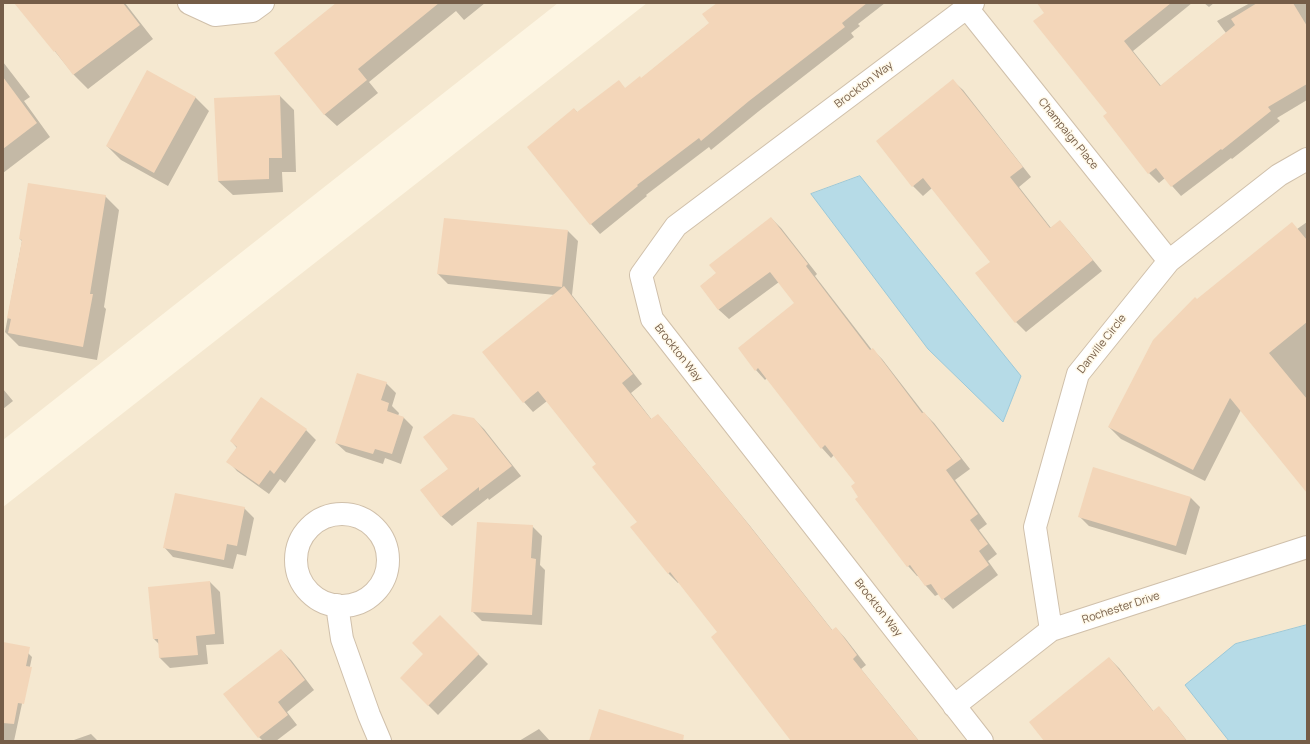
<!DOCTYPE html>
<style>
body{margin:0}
#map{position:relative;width:1310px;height:744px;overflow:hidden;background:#fdf5e2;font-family:Manrope,sans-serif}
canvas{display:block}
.frame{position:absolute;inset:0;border:4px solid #755d48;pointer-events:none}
</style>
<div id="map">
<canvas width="1310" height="744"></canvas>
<div class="frame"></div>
</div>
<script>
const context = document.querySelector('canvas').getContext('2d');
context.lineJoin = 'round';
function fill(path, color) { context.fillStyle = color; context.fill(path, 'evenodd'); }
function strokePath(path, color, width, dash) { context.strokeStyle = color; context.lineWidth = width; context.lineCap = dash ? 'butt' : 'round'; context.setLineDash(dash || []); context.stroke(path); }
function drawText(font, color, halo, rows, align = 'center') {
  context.font = font + ' Manrope,sans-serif'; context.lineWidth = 3; context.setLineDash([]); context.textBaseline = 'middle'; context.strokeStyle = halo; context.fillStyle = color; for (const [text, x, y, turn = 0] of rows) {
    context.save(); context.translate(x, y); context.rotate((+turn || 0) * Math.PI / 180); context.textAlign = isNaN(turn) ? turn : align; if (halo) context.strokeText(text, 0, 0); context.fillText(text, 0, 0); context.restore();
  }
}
const residential = new Path2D(`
 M3,3h555l-555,437z
 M647,3h660v738h-1304v-234z`);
const water = new Path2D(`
 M860,176l161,200 -18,46 -75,-73 -117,-155z
 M1307,625v116h-78l-44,-56 50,-41z`);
const shadow = new Path2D(`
 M16,3h109l28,36 -65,50 -14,-14z
 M338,3h147l-21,17 -8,-9 -87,71 9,11 -41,33 -13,-12z
 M718,3h167l-27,21 2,2 -9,7 3,4 -95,74 -48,39 -2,-3 -63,48 1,1 -47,38 -9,-10 -17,-115 4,4 48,-24 15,-10 69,-56z
 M1044,3h148l-59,48 28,35 65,-53 -9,-12 33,-18h57v97l-30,18 3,3 -48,38 -1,-1 -50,38 -16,-18 -6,5 -10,-10 -41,-60 -62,-100z
 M1204,3h10l-5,4z
 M3,62l27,35 -6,4 26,36 -47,36z
 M953,81l10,9 68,87 -12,10 32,41 9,-7 9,10 33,40 -76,61 -10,-10 -39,-48 14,-12 -59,-74 -9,8 -10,-10z
 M280,96l14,14 2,62h-14l1,20 -50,3 -15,-14z
 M195,97l14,14 -41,75 -47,-26 -14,-14z
 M105,196l14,14 -15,97 2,2 -9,51 -78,-14 -14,-14 17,-91 -2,-2z
 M771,218l10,10 36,46 -2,2 57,74v-1l10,10 41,53 11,11 36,46 -15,11 32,44 -8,6 18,24 -9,7 10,14 -45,34 -14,-15 -4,2 -9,-10 -8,-10h-1l-9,-10 -48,-69 -3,-14 -23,-28 -3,3 -9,-10 -55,-70 -2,2 -9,-10 40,-67 -17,-21 -50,37 -10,-9 -18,-24 16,-13z
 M1307,222v269l-66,-81 -36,71 -84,-42 -12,-12 88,-127z
 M568,231l10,10 -6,54 70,89 -11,9 21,27 6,-5 9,10 83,101 83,105 3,-3 9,10 21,27 -5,4 58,72h-127l-73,-109 -40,-50 -1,1 -10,-10 -30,-51 -41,-58 -50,-63 -14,11 -9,-10 31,-107 -107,-11 -10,-10z
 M386,383l10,10 -4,13 7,7 -1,3 5,1 10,10 -12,37 -16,-6 -2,6 -37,-12 -10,-9z
 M3,389l10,12 -10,8z
 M474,419l10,10 37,47 -32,24 -1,-2 -36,28 -10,-9 -21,-27 28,-21z
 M306,430l10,10 -31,43 -5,-4 -11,15 -32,-23 -9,-10 9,-13 -6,-7z
 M1191,498l9,9 -14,48 -97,-29 -10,-10z
 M244,508l10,10 -8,38 -9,-2 -4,15 -60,-12 -9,-10z
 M532,526l10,10 -2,29 5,5 -3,55 -60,-4 -10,-10z
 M210,582l10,10 4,52 -18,1 2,19 -38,4 -10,-10 -1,-14 -5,-5z
 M440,616l48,48 -50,51 -37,-37 24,-24z
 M3,643l19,4 10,10 -18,84h-11z
 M281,650l10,10 23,30 -27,22 10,13 -21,16h-13l-4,-4z
 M1109,658l10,10 35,44 5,-4 9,9 19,24h-142z
 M539,729l11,12h-31z
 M91,734l7,7h-27z`);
const building = new Path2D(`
 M14,3h109l17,22 -67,50 -18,-24 -1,1z
 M336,3h103l-81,66 9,11 -43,35 -50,-62z
 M717,3h150l-25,20 3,4 -96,74 -48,40 -2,-3 -62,47 1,1 -48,39 -63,-78 47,-39 3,4 42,-32 6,8 15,-12 1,2 68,-55 -7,-9z
 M1037,3h134l-47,38 36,45 75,-61 -4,-6 26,-16h36l14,23v58l-39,23 3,4 -49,39 -1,-1 -50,38 -15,-19 -8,6 -45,-58 4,-3 -74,-92 11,-8z
 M147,70l49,27 -42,76 -48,-27z
 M3,77l34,46 -34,26z
 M953,79l70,88 -13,10 40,51 10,-8 33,40 -78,63 -40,-50 15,-11 -67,-84 -11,9 -36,-46z
 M280,95l2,63h-13v21l-51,2 -4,-83z
 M28,183l78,12 -16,99h3l-10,53 -75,-14 3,-14 -4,-1 15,-78 -3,-1z
 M771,217l37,47 -2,2 64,84 3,-2 49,65 2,-1 37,47 -15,11 32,44 -8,6 18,24 -9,7 10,14 -47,35 -11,-16 -6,2 -15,-21 -3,2 -52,-68 3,-2 -7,-11 4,-3 -30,-38 -4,4 -63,-81 -3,3 -17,-23 56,-45 -24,-31 -52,38 -18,-24 16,-13 -7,-8z
 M444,218l124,12 -6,57 -125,-13z
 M1292,222l15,18v82l-38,31 38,46v94l-77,-95 -37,72 -85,-43 45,-87 42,-43 2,2z
 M564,286l69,88 -11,9 29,36 7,-5 83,101 91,115 4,-3 21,28 -4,4 66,82h-128l-80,-104 6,-5 -47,-60 -2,2 -38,-47 7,-5 -45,-55 4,-3 -58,-73 -15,12 -41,-51z
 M357,373l30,9 -6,18 8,3 -2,8 17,6 -12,37 -17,-5 -2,5 -38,-11z
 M261,397l46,32 -33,45 -4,-4 -11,15 -33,-23 11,-15 -7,-6z
 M453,414l21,4 38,48 -33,25v-4l-38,30 -21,-27 28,-21 -25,-32z
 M1093,467l98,30 -15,49 -98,-29z
 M175,493l70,14 -8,39 -10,-2 -3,16 -61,-12z
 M477,522l56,3 -2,33 5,1 -4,56 -61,-3z
 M210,581l5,53 -19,2 2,19 -39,3 -1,-19h-5l-5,-52z
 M440,615l39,39 -51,52 -28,-28 23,-24 -11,-11z
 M3,642l27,5 -4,19 6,1 -8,37 -6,-1 -4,21 -11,-1z
 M281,649l24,31 -27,22 10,13 -30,23 -35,-44z
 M1109,657l44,54 6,-5 28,35h-143l-15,-19z
 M599,709l85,26 -1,6h-94z`);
const street = new Path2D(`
 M189,3l26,12 37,-4 11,-8
 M973,3l-297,223 -35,49 11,44 330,422
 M967,8l202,253
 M296 560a46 46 0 1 1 92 0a46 46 0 1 1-92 0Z
 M337,605l5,34 27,76 11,26
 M1051,630l-16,-103 43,-153 91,-113 110,-86 28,-16
 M954,706l97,-76 256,-83`);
const streetNames = [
 ["Brockton Way",864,85,-37],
 ["Champaign Place",1068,134,51],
 ["Danville Circle",1102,344,-52],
 ["Brockton Way",678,353,52],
 ["Brockton Way",878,608,52],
 ["Rochester Drive",1121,608,-18]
];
fill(residential, '#f5e8d0');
fill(water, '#b6dbe7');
strokePath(water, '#9cc9d9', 1);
fill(shadow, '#0003');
fill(building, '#f3d6b9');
strokePath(street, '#d0c0ab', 24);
strokePath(street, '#fff', 22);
drawText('11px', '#755d48', '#fff9e9', streetNames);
</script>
